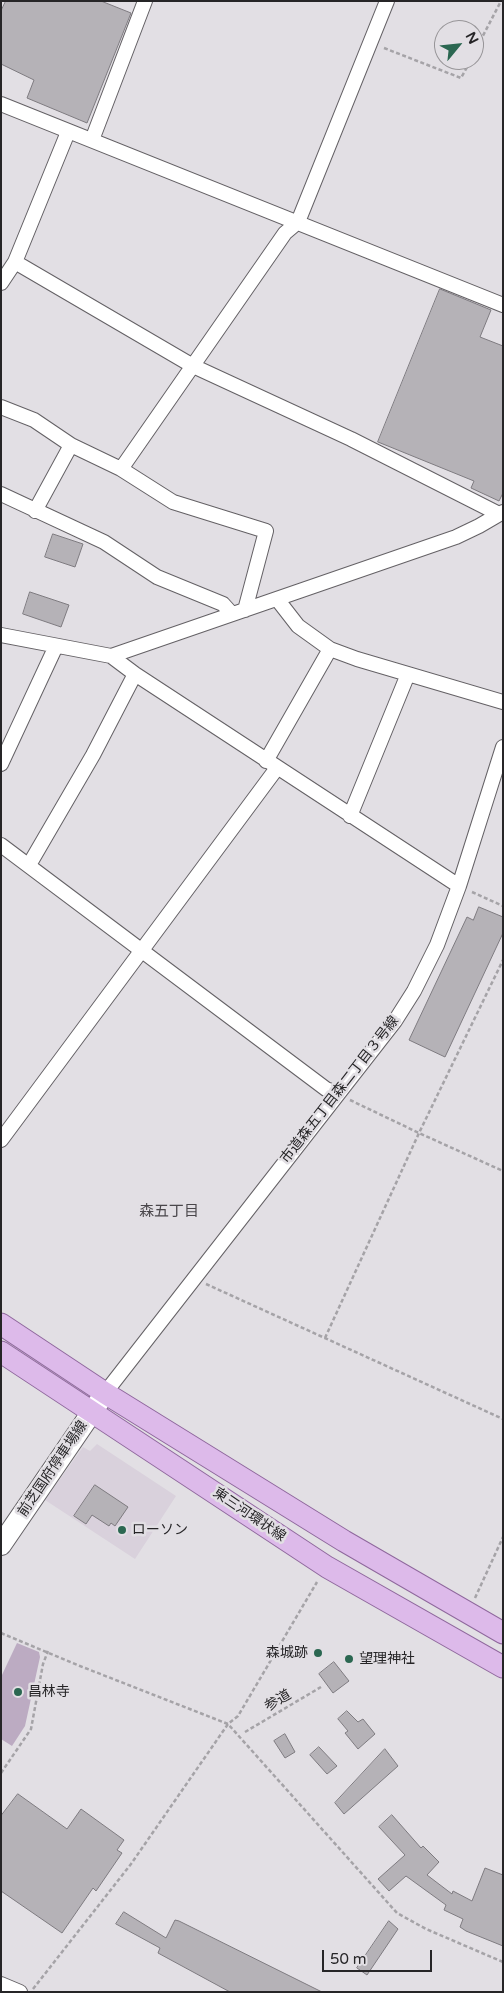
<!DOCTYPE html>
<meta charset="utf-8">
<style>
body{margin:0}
#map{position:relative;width:504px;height:1993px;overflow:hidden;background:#e2dfe4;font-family:"Varela Round",sans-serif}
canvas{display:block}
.frame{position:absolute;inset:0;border:2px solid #262527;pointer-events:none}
.north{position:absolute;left:434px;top:20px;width:50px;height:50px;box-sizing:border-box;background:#e2dfe4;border:1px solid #979598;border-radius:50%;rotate:62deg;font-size:14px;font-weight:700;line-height:20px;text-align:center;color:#262527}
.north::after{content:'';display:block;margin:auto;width:18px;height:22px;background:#2b6751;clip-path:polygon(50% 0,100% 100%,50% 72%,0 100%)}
.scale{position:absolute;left:322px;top:1950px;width:110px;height:22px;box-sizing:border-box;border:2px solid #262527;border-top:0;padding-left:6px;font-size:15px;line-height:18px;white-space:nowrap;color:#262527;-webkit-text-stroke:4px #e2dfe4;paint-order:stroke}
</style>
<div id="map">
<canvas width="504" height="1993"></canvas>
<div class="frame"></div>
<div class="north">N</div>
<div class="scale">50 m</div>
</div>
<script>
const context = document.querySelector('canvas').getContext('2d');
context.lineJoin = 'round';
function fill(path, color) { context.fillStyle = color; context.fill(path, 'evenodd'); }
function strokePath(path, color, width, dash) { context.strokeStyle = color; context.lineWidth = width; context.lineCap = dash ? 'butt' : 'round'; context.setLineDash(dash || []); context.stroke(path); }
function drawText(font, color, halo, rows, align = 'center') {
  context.font = font + ' "Varela Round","Noto Sans JP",sans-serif'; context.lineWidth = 5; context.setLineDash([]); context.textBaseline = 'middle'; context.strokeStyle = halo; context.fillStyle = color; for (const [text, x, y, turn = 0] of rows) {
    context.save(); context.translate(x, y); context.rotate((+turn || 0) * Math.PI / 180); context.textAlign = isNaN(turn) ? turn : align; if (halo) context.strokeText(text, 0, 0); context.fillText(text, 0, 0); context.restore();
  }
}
const built = new Path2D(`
 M97,1444l79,52 -41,63 -90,-59 38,-53 7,4z`);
const green = new Path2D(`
 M17,1643l22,9 1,5 -15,69 -13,20 -11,-7v-62z`);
const building = new Path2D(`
 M6,1h95l30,12 -44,110 -60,-25 7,-18 -33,-16v-53z
 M440,289l51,21 -11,27 23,9v147l-4,8 -28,-13 3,-7 -96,-39z
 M53,534l30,10 -8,23 -30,-10z
 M30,592l39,13 -8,22 -38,-13z
 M479,907l24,10v16l-58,124 -36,-17 58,-123 6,3z
 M95,1485l33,22 -13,19 -4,-3 -2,3 -17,-11 -6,9 -12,-8z
 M334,1662l15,19 -16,12 -14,-19z
 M347,1711l11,11 5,-3 12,15 -17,15 -13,-16 3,-2 -10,-12z
 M285,1734l10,18 -10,6 -11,-17z
 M319,1747l18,19 -10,8 -17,-19z
 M385,1749l13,17 -54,48 -9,-11z
 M18,1794l49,35 14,-20 43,31 -7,10 5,3 -26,38 -3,-3 -31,45 -61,-42v-75z
 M392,1815l29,33 2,-2 16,16 -12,13 25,19 1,-3 19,10 13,-33 18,7v71l-37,-15 -6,-4 3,-8 -19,-9 2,-5 -40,-29 -17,15 -11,-12 27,-24 -26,-28z
 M124,1912l42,26 9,-18 4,1 143,71h-92l-72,-39 2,-5 -44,-24z
 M389,1921l9,8 -31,46 -10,-7z`);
const path = new Path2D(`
 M384,48l77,30 10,-18
 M474,53l27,-52
 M472,892l31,14
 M350,1100l69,33 84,38
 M206,1284l297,135
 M325,1338l94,-205 84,-173
 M475,1598l28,-61
 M1,1633l79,33 148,58 169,189 29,16 77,33
 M245,1732l76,-45
 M1,1773l30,-44 12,-65 5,-13
 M33,1989l98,-125 97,-140 10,-8 79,-134`);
const street = new Path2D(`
 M1,104l502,201
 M92,140l53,-139
 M15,262l178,104 158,73 148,75
 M1,283l14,-21 53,-130
 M1,407l33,13 37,25 50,24 52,33 93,29 -21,79
 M121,469l164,-236 13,-11 89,-221
 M1,494l103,48 53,35 66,27 9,10
 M35,511l36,-66
 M277,599l21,27 32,23 27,10 146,43
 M1,635l110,21 24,18 324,212
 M111,656l345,-119 23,-11 24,-14
 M266,761l64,-112
 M1,764l55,-118
 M350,816l58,-142
 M1,845l325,244 11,4
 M29,865l64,-110 42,-81
 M1,1140l276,-372
 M105,1393l290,-372 19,-30 23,-46 22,-59 44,-139
 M1,1984l19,8`);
const secondary = new Path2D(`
 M1,1545l104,-152`);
const primary = new Path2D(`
 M1,1324l104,69 239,148 159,92
 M1,1352l326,215 176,100`);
const markers = [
 [122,1530,5,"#2b6751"],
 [318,1653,5,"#2b6751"],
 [349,1659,5,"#2b6751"],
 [18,1692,5,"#2b6751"]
];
const streetNames = [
 ["市道森五丁目森二丁目３号線",340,1090,-52],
 ["前芝国府停車場線",53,1469,-56],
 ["東三河環状線",249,1515,34],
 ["参道",278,1701,-31]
];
const poiNames = [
 ["ローソン",132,1530],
 ["森城跡",308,1653,"right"],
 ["望理神社",359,1659],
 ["昌林寺",28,1692]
];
const neighbourhoodNames = [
 ["森五丁目",169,1212]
];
fill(built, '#d9d1dc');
fill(green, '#bcabc2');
fill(building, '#b5b2b7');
strokePath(building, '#7e7b80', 1);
strokePath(street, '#646165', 16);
strokePath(secondary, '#646165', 22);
strokePath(primary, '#8f689d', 23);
strokePath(path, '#a5a3a7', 2.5, [4, 2.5]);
strokePath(street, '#fff', 14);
strokePath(secondary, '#fff', 20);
strokePath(primary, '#ddbaea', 21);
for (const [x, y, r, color] of markers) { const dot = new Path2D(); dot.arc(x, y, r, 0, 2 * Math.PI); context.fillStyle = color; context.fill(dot); strokePath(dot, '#e2dfe4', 2); }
drawText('14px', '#262527', '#e2dfe4', streetNames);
drawText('14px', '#262527', '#e2dfe4', poiNames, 'left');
drawText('15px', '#4a474b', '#e2dfe4', neighbourhoodNames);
</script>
